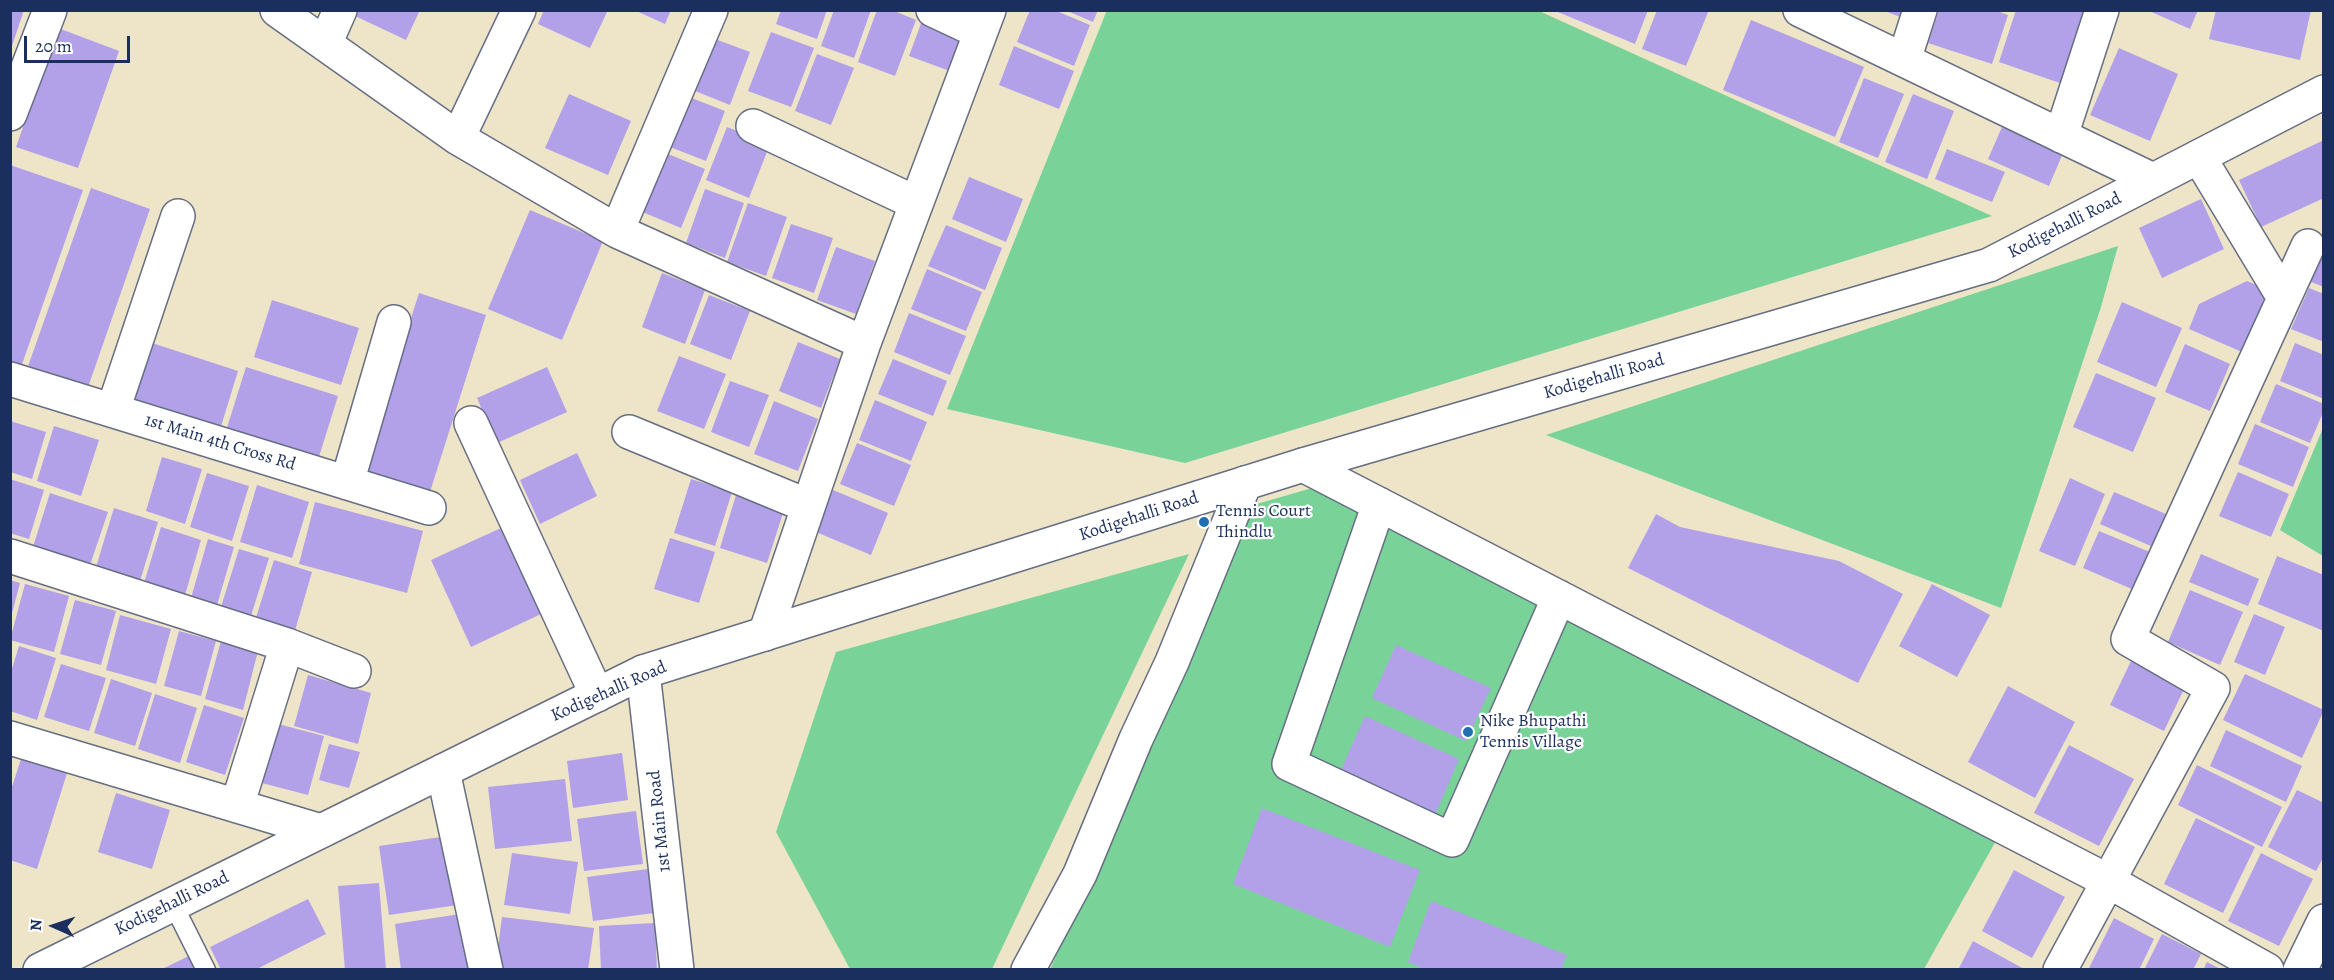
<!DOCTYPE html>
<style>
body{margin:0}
#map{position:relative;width:2334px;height:980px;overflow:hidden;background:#eee4c8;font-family:Alegreya,serif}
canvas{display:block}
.frame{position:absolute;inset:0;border:12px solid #1b2f5e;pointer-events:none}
.north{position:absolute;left:24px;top:896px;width:60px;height:60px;-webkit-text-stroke:4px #fff;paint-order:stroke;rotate:273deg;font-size:16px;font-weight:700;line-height:24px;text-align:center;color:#1b2f5e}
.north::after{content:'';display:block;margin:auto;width:21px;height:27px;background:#1b2f5e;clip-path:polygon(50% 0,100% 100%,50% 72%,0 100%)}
.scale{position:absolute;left:24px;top:36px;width:106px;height:27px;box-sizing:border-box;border:3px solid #1b2f5e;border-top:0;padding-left:8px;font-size:18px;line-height:21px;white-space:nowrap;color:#1b2f5e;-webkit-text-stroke:4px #fff;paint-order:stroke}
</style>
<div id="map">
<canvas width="2334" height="980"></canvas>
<div class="frame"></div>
<div class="north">N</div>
<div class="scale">20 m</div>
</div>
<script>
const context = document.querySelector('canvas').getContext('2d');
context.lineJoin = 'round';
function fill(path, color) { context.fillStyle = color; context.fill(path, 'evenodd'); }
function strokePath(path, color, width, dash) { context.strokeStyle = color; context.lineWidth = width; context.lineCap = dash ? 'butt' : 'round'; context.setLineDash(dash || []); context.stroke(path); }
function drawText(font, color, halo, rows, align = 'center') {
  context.font = font + ' Alegreya,serif'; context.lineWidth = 4.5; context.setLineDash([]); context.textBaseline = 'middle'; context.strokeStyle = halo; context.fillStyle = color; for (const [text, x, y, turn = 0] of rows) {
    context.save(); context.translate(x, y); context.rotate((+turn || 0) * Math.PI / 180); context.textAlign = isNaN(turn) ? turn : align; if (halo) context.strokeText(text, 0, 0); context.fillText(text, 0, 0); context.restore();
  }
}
const green = new Path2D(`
 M1107,10l432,1 453,205 -807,247 -238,-54z
 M2118,246l-17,61 -100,301 -455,-173z
 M2323,428v128l-43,-26z
 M1312,488l685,351 -73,130 -874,1 193,-462z
 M1189,554l-197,415h-142l-74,-137 60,-180z`);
const building = new Path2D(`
 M10,10h14l-13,39h-1z
 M355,10h65l-14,30 -53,-25z
 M544,10h64l-18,38 -52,-24z
 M634,10h37l-6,14z
 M781,10h46l-10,29 -41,-15z
 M834,10h37l-17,48 -33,-12z
 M877,10h15l24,10 -21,56 -37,-14z
 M1030,10h24l36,15 -16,41 -57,-24z
 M1065,10h33l-5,12z
 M1553,10h95l-13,34z
 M1657,10h52l-23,56 -44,-17z
 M1882,10h24l-3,8z
 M1939,10h55l14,5 -16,49 -64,-21z
 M2016,10h68l-24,73 -61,-21z
 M2147,10h51l-8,19z
 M2216,10h95l-11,50 -91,-21z
 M923,18l48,19 -13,37 -49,-18z
 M1751,20l113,47 -29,70 -112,-47z
 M58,28l61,23 -41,117 -62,-21z
 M771,32l43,16 -23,59 -43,-16z
 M715,39l35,13 -20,53 -35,-14z
 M1014,46l60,25 -15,38 -60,-24z
 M2119,48l59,26 -28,67 -60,-26z
 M817,54l37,14 -23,57 -36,-14z
 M1864,78l40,16 -26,64 -39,-16z
 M569,94l62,27 -23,54 -63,-27z
 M1913,94l41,17 -27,68 -42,-17z
 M689,97l36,14 -19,50 -36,-14z
 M727,127l43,17 -21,54 -43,-18z
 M2002,127l61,26 -14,33 -61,-27z
 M2322,141l2,57 -63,29 -22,-47z
 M1947,149l58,23 -13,30 -57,-23z
 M663,152l42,17 -24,59 -41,-17z
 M10,165l73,25 -63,180 -10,-3z
 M969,177l54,22 -17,43 -54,-23z
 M91,188l59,21 -64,184 -60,-21z
 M705,189l39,14 -19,55 -39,-15z
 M2201,199l23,50 -62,29 -23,-50z
 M748,203l39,14 -21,59 -39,-14z
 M530,210l73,31 -41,99 -74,-31z
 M791,224l42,14 -19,55 -42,-15z
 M946,225l56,23 -17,42 -57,-24z
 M2323,239h1v48l-18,-7z
 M836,247l39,14 -19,53 -39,-14z
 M927,269l55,23 -16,39 -55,-22z
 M662,273l43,17 -20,54 -43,-17z
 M2247,281l21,9 -26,62 -53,-23 10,-25z
 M2309,288l15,6v48l-33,-13z
 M419,293l67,22 -57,180 -67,-22z
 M709,295l41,16 -19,49 -41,-16z
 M272,300l87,28 -18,57 -87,-28z
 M2122,302l60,26 -26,59 -59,-25z
 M909,313l57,23 -16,39 -56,-23z
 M798,342l42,17 -19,49 -42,-17z
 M152,343l86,28 -19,62 -86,-28z
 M2295,343l29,12v44l-44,-18z
 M2185,344l45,20 -20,47 -45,-19z
 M679,356l47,18 -22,55 -47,-18z
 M893,359l54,22 -14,35 -55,-22z
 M246,367l92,29 -21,67 -92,-29z
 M547,367l20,45 -70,31 -20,-45z
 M2096,373l60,25 -23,54 -60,-25z
 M730,381l39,14 -20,52 -38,-15z
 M2276,384l48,20v6l-14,33 -50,-21z
 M875,400l52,22 -16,39 -52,-21z
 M774,401l44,18 -20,52 -44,-17z
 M10,421l36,11 -14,47 -22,-7z
 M2255,424l54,23 -16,40 -55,-23z
 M54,426l45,14 -18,56 -44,-15z
 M857,443l54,22 -17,41 -54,-22z
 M577,453l20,43 -57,28 -20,-44z
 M162,457l40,12 -17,55 -39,-13z
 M2238,472l51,22 -18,43 -52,-21z
 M207,473l42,13 -17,55 -42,-14z
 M2070,478l35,16 -30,72 -36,-15z
 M10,479l34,11 -15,49 -19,-6z
 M691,479l41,13 -17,54 -41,-13z
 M257,485l52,17 -17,56 -52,-16z
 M833,490l55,23 -17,42 -55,-23z
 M2114,492l59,25 -13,33 -60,-26z
 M50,493l58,19 -19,56 -57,-18z
 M736,495l48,15 -17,53 -47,-15z
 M315,502l108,29 -16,62 -108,-29z
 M114,508l44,14 -18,59 -44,-14z
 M1656,514l24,13 159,34 64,33 -45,89 -230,-115z
 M161,527l40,13 -16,55 -41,-12z
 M501,528l40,86 -70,33 -40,-87z
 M2099,531l58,24 -16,38 -58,-25z
 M670,538l45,14 -16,51 -45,-14z
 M208,539l26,8 -17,58 -26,-7z
 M239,549l30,9 -18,58 -30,-9z
 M2201,554l58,25 -11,27 -59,-24z
 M2277,556l47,19v56l-66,-27z
 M274,560l38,12 -18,62 -39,-13z
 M10,580l10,3 -9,34h-1z
 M25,584l44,12 -15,56 -44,-12z
 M1932,584l58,31 -33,62 -58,-31z
 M2190,590l53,22 -23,53 -52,-23z
 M75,600l41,11 -15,54 -41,-11z
 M2254,614l31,13 -20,48 -31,-13z
 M120,615l51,14 -15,55 -50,-14z
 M179,631l37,10 -15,55 -37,-10z
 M221,641l37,10 -15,59 -38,-11z
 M1396,645l95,43 -25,53 -94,-43z
 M19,646l37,12 -19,62 -27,-9v-36z
 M2131,661l54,26 -21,44 -54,-26z
 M61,664l45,14 -17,53 -45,-14z
 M2245,674l79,36 -22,48 -79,-38z
 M308,675l63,18 -13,51 -64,-18z
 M111,679l41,14 -17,53 -41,-13z
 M2008,686l67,36 -40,76 -67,-36z
 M155,694l42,14 -17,55 -42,-14z
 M204,705l40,13 -19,57 -39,-13z
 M1365,716l94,43 -23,54 -95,-43z
 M278,724l46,12 -16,59 -46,-12z
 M2226,730l76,36 -16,36 -76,-36z
 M329,744l31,8 -11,36 -30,-8z
 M2069,745l65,34 -35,67 -65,-33z
 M622,753l6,47 -55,8 -6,-47z
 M21,759l46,14 -30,96 -27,-9v-67z
 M2197,765l85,42 -20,40 -84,-42z
 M565,779l7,62 -77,8 -7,-62z
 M2297,790l27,13v53l-8,15 -48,-24z
 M116,793l54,17 -18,59 -54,-17z
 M1262,808l158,62 -30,77 -157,-63z
 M636,811l7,53 -59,7 -7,-52z
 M2196,818l59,29 -32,66 -59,-29z
 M448,836l10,69 -69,10 -10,-69z
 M512,853l66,9 -8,52 -66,-9z
 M2261,853l52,26 -34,67 -51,-25z
 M648,869l6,44 -61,8 -6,-44z
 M2014,870l51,27 -33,61 -50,-27z
 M379,883l7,87h-41l-7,-84z
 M308,899l18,35 -71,36h-34l-11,-23z
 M1431,901l136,54 -6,15h-134l-19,-8z
 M460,914l8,56h-67l-6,-46z
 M502,917l92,11 -6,42h-93z
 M2114,918l40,21 -15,31h-51z
 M655,923l2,47h-56l-2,-44z
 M2162,934l39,20 -8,16h-49z
 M1973,941l53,29h-68z
 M189,956l7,14h-36z
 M2207,962l15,8h-19z`);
const lane = new Path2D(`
 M173,904l33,66`);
const street = new Path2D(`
 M277,10l181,128 159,93 247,112
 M933,10l47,22
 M1800,10l353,170
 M325,44l15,-34
 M1904,60l16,-50
 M10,114l40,-104
 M753,126l163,77
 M2061,136l41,-126
 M458,138l61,-128
 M2199,157l85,141
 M617,231l94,-221
 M10,379l419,129
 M113,410l65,-194
 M471,423l126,272
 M629,432l179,74
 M1303,465l805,416 159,89
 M347,483l47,-161
 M1379,504l-90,260 163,76 107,-243
 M10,556l277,89 67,26
 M765,634l99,-291 125,-333
 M643,672l34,298
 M10,738l311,93
 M443,771l43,199
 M237,806l50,-161
 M1028,970l52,-96 56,-135 36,-77 73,-179
 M2060,970l153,-282 -85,-49 180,-393
 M2300,970l24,-49`);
const secondary = new Path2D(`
 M40,970l603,-298 660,-207 686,-200 335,-173`);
const markers = [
 [1204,522,6,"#1f6fb2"],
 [1468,732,6,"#1f6fb2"]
];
const streetNames = [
 ["Kodigehalli Road",2065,226,-27],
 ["Kodigehalli Road",1604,377,-16],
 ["1st Main 4th Cross Rd",220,443,17],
 ["Kodigehalli Road",1139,517,-18],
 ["Kodigehalli Road",609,692,-24],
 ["1st Main Road",660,821,-96],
 ["Kodigehalli Road",172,904,-26]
];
const poiNames = [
 ["Tennis Court",1216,512],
 ["Thindlu",1216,533],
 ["Nike Bhupathi",1480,722],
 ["Tennis Village",1480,743]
];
fill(green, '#79d399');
fill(building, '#b2a0e9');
strokePath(lane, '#656e83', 21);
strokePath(street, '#656e83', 36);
strokePath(secondary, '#656e83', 36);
strokePath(lane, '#fff', 18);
strokePath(street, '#fff', 33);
strokePath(secondary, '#fff', 33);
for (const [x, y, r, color] of markers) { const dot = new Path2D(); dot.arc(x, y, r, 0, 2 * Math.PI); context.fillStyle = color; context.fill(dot); strokePath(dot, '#fff', 2); }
drawText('18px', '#1b2f5e', '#fff', streetNames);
drawText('18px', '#1b2f5e', '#fff', poiNames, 'left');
</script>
